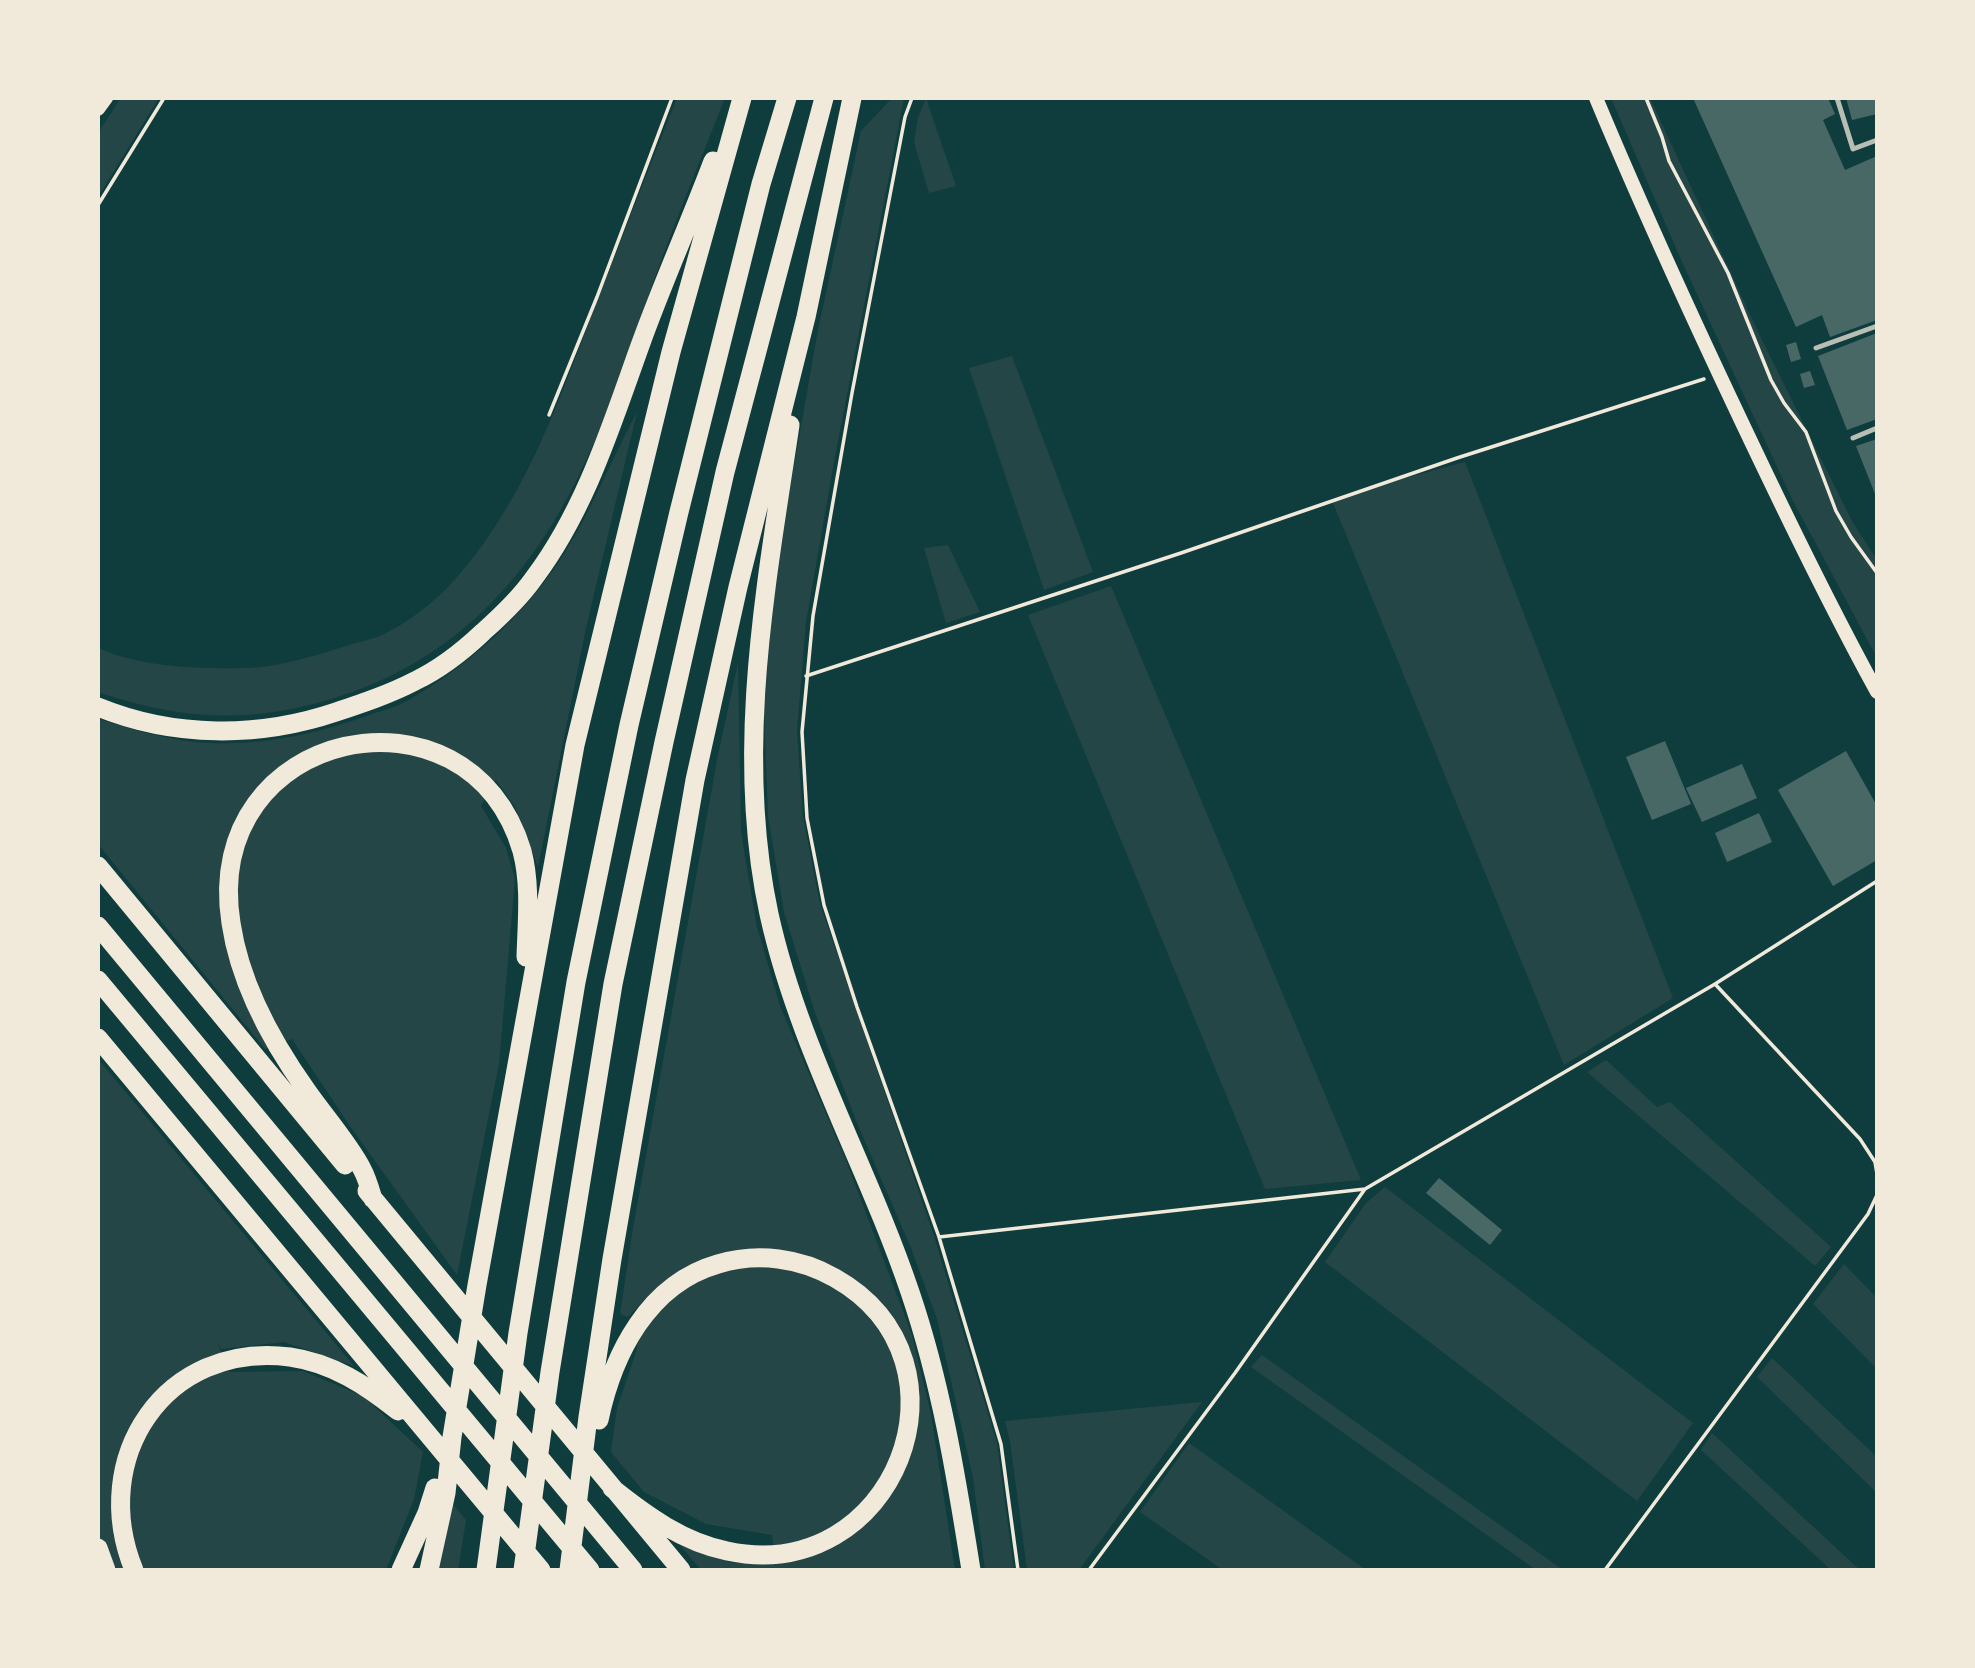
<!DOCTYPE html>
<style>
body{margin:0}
#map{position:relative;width:1975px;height:1668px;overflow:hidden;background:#0f3d3e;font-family:"Fira Sans",sans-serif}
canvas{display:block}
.frame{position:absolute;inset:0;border:100px solid #f1e9da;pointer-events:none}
</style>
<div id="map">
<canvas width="1975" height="1668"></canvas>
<div class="frame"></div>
</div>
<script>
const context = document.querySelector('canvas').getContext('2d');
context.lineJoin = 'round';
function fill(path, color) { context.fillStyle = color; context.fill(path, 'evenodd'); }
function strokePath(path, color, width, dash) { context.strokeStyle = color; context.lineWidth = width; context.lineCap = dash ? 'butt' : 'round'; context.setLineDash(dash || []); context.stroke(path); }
const green = new Path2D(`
 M121,98h38l-61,99v-64z
 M677,98h48c-24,61 -49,121 -71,182 -24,66 -44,134 -76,197 -53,108 -130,187 -247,222 -84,25 -150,21 -233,-7v-44c45,20 102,21 151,20 34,-2 65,-12 97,-22 12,-4 25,-6 36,-11 22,-10 47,-29 64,-46 72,-75 108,-175 144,-269 29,-74 57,-148 87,-222z
 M892,98h12l-70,364 -28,160 -9,109 6,86 17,87 113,329 64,210 17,127h-29l-12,-92 -36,-159 -26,-71 -54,-125 -42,-110 -31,-101 -16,-96 -4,-105 7,-89 18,-128 29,-164 43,-199z
 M926,98l30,88 -27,7 -15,-51 4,-24z
 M1611,98h39l110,238 92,185 25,39v98l-85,-159 -109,-235z
 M1012,356l81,216 -49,18 -75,-222z
 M637,412l-51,216 -48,239 -23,-60 -19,-27 -15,26 25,42 9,31 -16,185 -42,211 -105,-146 -60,-90 -27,10 -167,-205v-125c37,11 74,23 114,24 56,2 108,-10 160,-29 12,-4 25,-7 35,-13 54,-31 102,-72 139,-121 38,-50 61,-112 91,-168z
 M1465,462l208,536 -109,67 -231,-562 72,-25z
 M948,545l32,67 -34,11 -22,-75z
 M1111,586l250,594 -96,9 -237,-574z
 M738,663l3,169 16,95 23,79 67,157 65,172 19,79 24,156h-254l-22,-26 50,18 47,3 -4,-30 -66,-11 -62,-32 -33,-40 6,-44 19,-56 11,-55 -19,20 -8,-3 13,-86 85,-473z
 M98,1059l256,307 -70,-24 -63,7 -4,-8 12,31 74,-1 60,25 60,56 -9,47 -28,71h-288z
 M1606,1060l51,47 13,-5 161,145 -16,19 -228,-194z
 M1385,1187l308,236 -56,78 -312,-239 41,-59z
 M1844,1264l33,34v71l-64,-65z
 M1262,1355l301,215h-27l-285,-203z
 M1772,1358l105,99v36l-120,-116z
 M1202,1402l-123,168h-52l-17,-129 -5,-20z
 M1712,1433l148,137h1h-30l-130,-120z
 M1189,1443l177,127h-143l-83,-58z
 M451,1502l15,18 -8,50h-22z`);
const building = new Path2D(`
 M1693,98h135l7,16 -12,6 22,50 32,-14v164l-47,17 -8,-22 -26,12z
 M1846,98h31v16l-25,6z
 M1877,333v86l-30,11 -29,-74z
 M1796,342l5,17 -10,3 -5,-17z
 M1810,371l5,14 -11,3 -4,-14z
 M1877,439v60l-21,-53z
 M1665,741l26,63 -39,16 -26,-63z
 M1846,751l31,55v54l-44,26 -55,-96z
 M1742,764l15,34 -55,24 -16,-34z
 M1759,813l13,29 -45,20 -12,-29z
 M1439,1178l63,52 -12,15 -64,-52z`);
const path = new Path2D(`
 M912,98l-7,19 -53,276 -39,223 -11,116 5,86 17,87 33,102 82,230 62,207 17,126
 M1646,98l16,39 7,24 59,112 43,107 13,23 22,29 30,79 15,26 26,36
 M98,205l66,-107
 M549,415l48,-118 75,-199
 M806,676l375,-123 276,-95 247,-79
 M1715,984l145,155 15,23 2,12
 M939,1237l426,-48 350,-205 162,-103
 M1089,1570l146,-197 130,-184
 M1605,1570l263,-356 9,-19`);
const service = new Path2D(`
 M1837,98l16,51 24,-9
 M1816,348l61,-22
 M1853,438l24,-10`);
const secondary = new Path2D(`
 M1596,98c53,127 111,252 171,377 35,73 71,146 110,217
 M98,109l8,-11`);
const motorway = new Path2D(`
 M790,425c-24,161 -56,327 -21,489 29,132 98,251 141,378 31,91 46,183 61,278
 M98,707c76,31 161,31 238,5 27,-9 54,-18 79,-31 25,-12 48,-30 68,-49 18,-16 37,-34 51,-54 52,-69 78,-155 107,-235 22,-61 49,-121 72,-182
 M98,866l247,299
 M98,926l535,644
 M98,980l492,590
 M98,1038l443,532
 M367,1191l314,379
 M373,1199c-3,-10 -6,-21 -11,-30 -12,-24 -39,-55 -55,-78 -35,-49 -67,-107 -76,-168 -31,-196 238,-251 291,-72 9,34 5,71 4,106
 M599,1420c14,-66 49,-136 119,-156 40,-12 82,-6 117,14 148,84 59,309 -108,273 -44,-9 -80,-35 -115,-63
 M98,1548l8,22
 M134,1570c-46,-112 31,-229 156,-213 42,6 76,28 108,54
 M401,1570l26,-57 8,-25
 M429,1570l17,-77 6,-56 25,-152 98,-540 96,-393 71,-254
 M486,1570l32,-237 58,-351 53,-257 50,-213 82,-328 26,-86
 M523,1570l27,-198 63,-388 51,-242 61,-270 99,-374
 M569,1570l19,-153 24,-158 83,-479 43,-193 68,-270 46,-219`);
fill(green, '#244646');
fill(building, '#486865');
strokePath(path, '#f1e9da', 3.5);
strokePath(service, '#b8beb3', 5);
strokePath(secondary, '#f1e9da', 14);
strokePath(motorway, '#f1e9da', 19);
</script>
